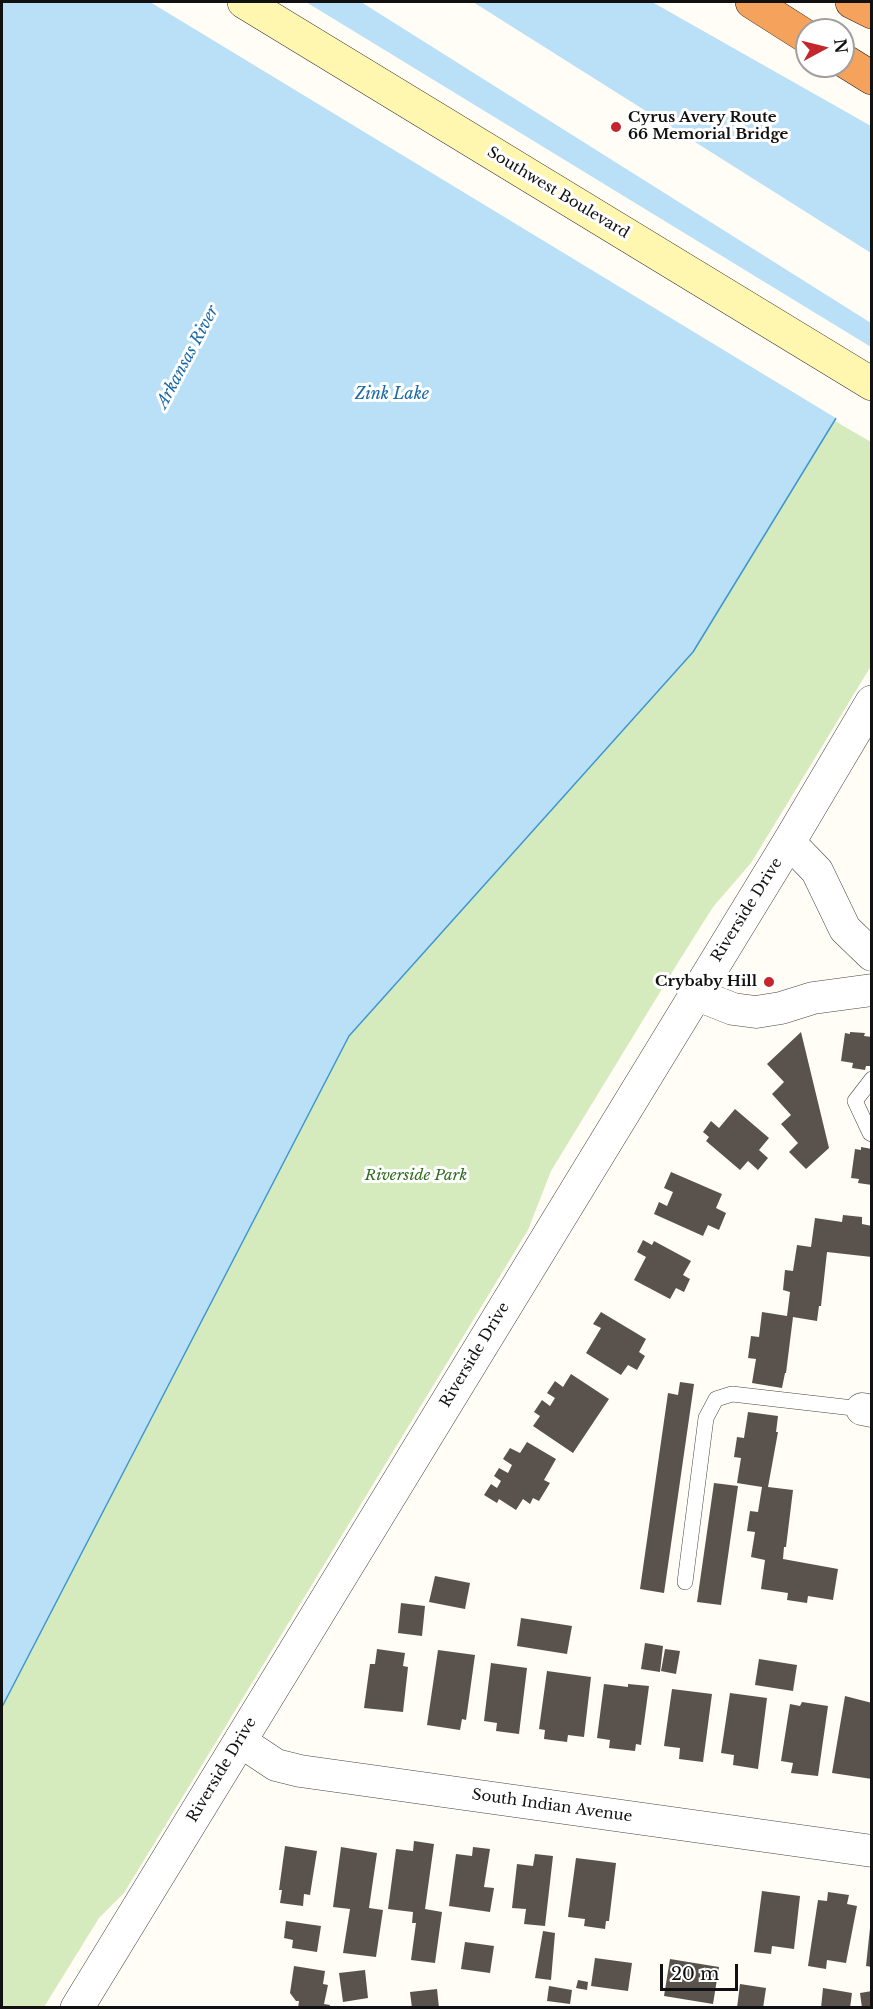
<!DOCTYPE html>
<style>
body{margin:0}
#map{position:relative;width:873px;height:2009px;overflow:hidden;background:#fffdf5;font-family:"Libre Baskerville",serif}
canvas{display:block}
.frame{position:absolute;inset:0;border:3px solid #111;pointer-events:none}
.north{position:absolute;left:795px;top:18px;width:60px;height:60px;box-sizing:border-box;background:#fff;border:2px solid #a0a0a0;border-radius:50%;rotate:83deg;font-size:16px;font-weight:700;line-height:24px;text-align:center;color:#111}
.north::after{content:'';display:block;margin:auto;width:21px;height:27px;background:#c4262e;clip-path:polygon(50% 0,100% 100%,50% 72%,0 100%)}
.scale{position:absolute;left:660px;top:1964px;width:78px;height:27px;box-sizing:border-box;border:3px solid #111;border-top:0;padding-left:8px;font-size:18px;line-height:21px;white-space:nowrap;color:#111;-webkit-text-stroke:4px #fff;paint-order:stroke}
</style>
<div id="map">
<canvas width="873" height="2009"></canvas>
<div class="frame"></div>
<div class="north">N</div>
<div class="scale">20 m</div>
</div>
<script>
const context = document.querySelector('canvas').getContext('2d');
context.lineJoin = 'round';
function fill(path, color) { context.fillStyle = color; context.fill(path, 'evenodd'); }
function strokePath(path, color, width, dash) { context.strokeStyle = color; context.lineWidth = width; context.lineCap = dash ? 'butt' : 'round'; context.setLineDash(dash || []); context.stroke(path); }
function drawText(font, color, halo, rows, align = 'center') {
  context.font = font + ' "Libre Baskerville",serif'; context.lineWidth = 6; context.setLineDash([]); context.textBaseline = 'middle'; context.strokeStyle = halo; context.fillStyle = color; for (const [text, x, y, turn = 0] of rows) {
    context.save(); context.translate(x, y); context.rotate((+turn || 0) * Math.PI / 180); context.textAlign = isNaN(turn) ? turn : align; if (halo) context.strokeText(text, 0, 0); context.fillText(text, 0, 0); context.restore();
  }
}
const green = new Path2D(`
 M835,421l36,21v224l-120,197 -38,44 -34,54 -128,210 -23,59 -404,663 -25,25 -55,89h-42v-300l347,-671 344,-384z`);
const water = new Path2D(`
 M2,2h869v359l-178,291 -344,384 -347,671zM807,30h36v36h-36z`);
const pier = new Path2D(`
 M150,2h156l565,345 1,20 -33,53z
 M361,2h112l398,251v70z
 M652,2h219v124zM807,30h36v36h-36z`);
const building = new Path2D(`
 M801,1032l28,116 -23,21 -17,-17 9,-9 -17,-19 10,-9 -19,-21 12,-12 -17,-18z
 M850,1032l15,1 -1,3 8,1v25l-2,4h-4l-1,4 -13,-2 1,-5 -12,-2 4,-28 5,1z
 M735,1109l34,29 -10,12 9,8 -10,12 -10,-9 -8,9 -34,-29 3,-4 -6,-5 8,-11 8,7z
 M861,1147l11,2v36l-14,-2 1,-4 -8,-1 4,-29 6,1z
 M671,1172l51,22 -6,14 10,5 -7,17 -11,-5 -5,11 -49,-22 5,-12 8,4 6,-14 -9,-4z
 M843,1215l19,2v7l10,2v31l-45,-5 -6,54h-2l-2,15 -24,-4 -7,56h-1l-3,15 -30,-5 4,-24 -8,-1 3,-22 8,1 3,-25 25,4 3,-24 -7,-2 2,-20 8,1 4,-26 14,2 4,-29 27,4z
 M643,1240l9,5 2,-4 37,20 -8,14 7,4 -6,13 -8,-4 -6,11 -36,-19 12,-23 -9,-5z
 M601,1312l45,27 -7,13 6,4 -8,14 -9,-5 -7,10 -35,-22 15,-25 -8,-4z
 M571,1374l38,25 -36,54 -40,-27 7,-10 -6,-4 8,-12 8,6 5,-8 -8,-5 8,-12 8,6z
 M680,1382l14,2 -30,209 -24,-4 28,-196 10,2z
 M748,1412l30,4 -2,16h2l-10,55 25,3 -7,57h-2l-1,12 55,10 -5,31 -25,-4 -1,7 -20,-3 1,-7 -27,-4 4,-29 -14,-3 4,-25 -8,-1 3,-20 8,1 4,-25 -25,-4 4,-25 -7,-1 3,-20 7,1z
 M527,1442l29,17 -12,21 6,3 -11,18 -6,-3 -3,6 -7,-5 -7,11 -17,-11 -2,4 -13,-8 7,-11 6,4 4,-7 -7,-5 5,-8 9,5 4,-8 -9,-6 7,-11 10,5z
 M714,1483l24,3 -17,119 -24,-3z
 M435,1576l35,7 -5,26 -36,-7z
 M401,1603l24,3 -3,30 -24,-3z
 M521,1618l51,8 -5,28 -50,-8z
 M645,1643l18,3 -3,26 -19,-3z
 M377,1649l28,4 -2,13 5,1 -5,45 -39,-4 6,-44h5z
 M665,1649l15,2 -4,23 -15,-3z
 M438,1650l37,5 -9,65 -4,-1 -2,11 -33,-5z
 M759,1659l38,6 -4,26 -38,-6z
 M491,1663l36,5 -8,66 -23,-3 1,-8 -13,-2z
 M547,1671l44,6 -7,60 -16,-2 -1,7 -23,-3 1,-9 -6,-1z
 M604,1684l24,3v-3l21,2 -8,59 -5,-1 -1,7 -26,-3 1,-8 -13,-2z
 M672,1689l40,5 -9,68 -24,-3 1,-11 -16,-2z
 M730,1693l37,5 -9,71 -25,-4 1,-10 -13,-2z
 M845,1696l27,7v76l-40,-6z
 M802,1702l26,4 -10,70 -27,-3 2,-10 -12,-2 9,-57 10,2z
 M414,1841l20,3 -9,65 17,3 -7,51 -24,-3 5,-37h-4l1,-11 -25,-3 8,-60 17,2z
 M285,1846l32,5 -7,44 -6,-1 -1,12 -23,-3 2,-13h-3z
 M341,1847l36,6 -8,55 14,2 -7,47 -33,-4 7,-44 -17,-2z
 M473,1847l17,2 -6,38 10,1 -4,24 -41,-6 7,-52 16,2z
 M535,1854l18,2 -8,70 -21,-2 2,-15 -14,-1 5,-44 16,2z
 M576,1858l40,5 -7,58h-3l-1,8 -21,-3 1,-7 -17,-2z
 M762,1891l38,5 -6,53 -22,-3 -1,8 -17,-2z
 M828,1892l21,3 -2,9 10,2 -11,57 -19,-3 -1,9 -18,-3 10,-66 9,1z
 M286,1921l35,5 -4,26 -25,-4 1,-8 -9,-2z
 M870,1928h2v39l-6,-1z
 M543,1931l12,2 -4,47 -16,-2z
 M465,1942l29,4 -4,27 -29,-4z
 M595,1958l37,5 -4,28 -37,-5z
 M670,1959l49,8 -6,37 -49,-8z
 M294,1966l31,5 -2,13 5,1 -4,19 6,1 -1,3h-31l1,-7h-3l-6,-8z
 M365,1970l3,28 -25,4 -4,-29z
 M578,1980l10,2 -1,8 -11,-2z
 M740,1984l26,4 -3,20h-26z
 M549,1986l23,4 -2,14 -23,-3z
 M823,1988l29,5 -2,15h-29z
 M437,1989l2,19h-27l-2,-16z
 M872,1991v17h-10l-2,-15z`);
const service = new Path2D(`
 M872,1079l-17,22 15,32 2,1
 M685,1582l21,-164 10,-19 16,-5 130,15`);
const minor = new Path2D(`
 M789,842l28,29 28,58 27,26
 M695,994l38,15 23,3 25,-4 32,-10 59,-8
 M862,1409l10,2
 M240,1741l36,24 24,6 572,80`);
const tertiary = new Path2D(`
 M77,2008l712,-1166 83,-140`);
const secondary = new Path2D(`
 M244,2l628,382`);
const motorway = new Path2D(`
 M752,2l55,35
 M852,2l20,10
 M843,60l29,18`);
const markers = [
 [616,127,6,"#c4262e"],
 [769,982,6,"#c4262e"]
];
const poiNames = [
 ["Cyrus Avery Route",628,118],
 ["66 Memorial Bridge",628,135],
 ["Crybaby Hill",757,982,"right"]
];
const streetNames = [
 ["Southwest Boulevard",558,193,31],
 ["Riverside Drive",747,910,-58],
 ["Riverside Drive",475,1355,-59],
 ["Riverside Drive",222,1770,-59],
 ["South Indian Avenue",552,1806,8]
];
const parkNames = [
 ["Riverside Park",416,1176]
];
const waterNames = [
 ["Arkansas River",188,357,-62],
 ["Zink Lake",392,394]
];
fill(green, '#d5ebbd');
fill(water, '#b9e0f7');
strokePath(water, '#3f96cf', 1.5);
fill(pier, '#fffdf5');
fill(building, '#5a524d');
strokePath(service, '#444', 16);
strokePath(minor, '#444', 33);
strokePath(tertiary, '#444', 34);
strokePath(secondary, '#333', 34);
strokePath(motorway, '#222', 34);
strokePath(service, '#fff', 15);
strokePath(minor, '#fff', 32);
strokePath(tertiary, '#fff', 33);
strokePath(secondary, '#fff6b0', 33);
strokePath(motorway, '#f5a25d', 33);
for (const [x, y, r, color] of markers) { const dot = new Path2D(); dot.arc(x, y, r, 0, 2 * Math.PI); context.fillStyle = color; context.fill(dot); strokePath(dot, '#fff', 2); }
drawText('bold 15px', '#111', '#fff', poiNames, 'left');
drawText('15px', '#111', '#fff', streetNames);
drawText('italic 15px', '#2f6b1f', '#fff', parkNames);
drawText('italic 16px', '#1768a6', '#fff', waterNames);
</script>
